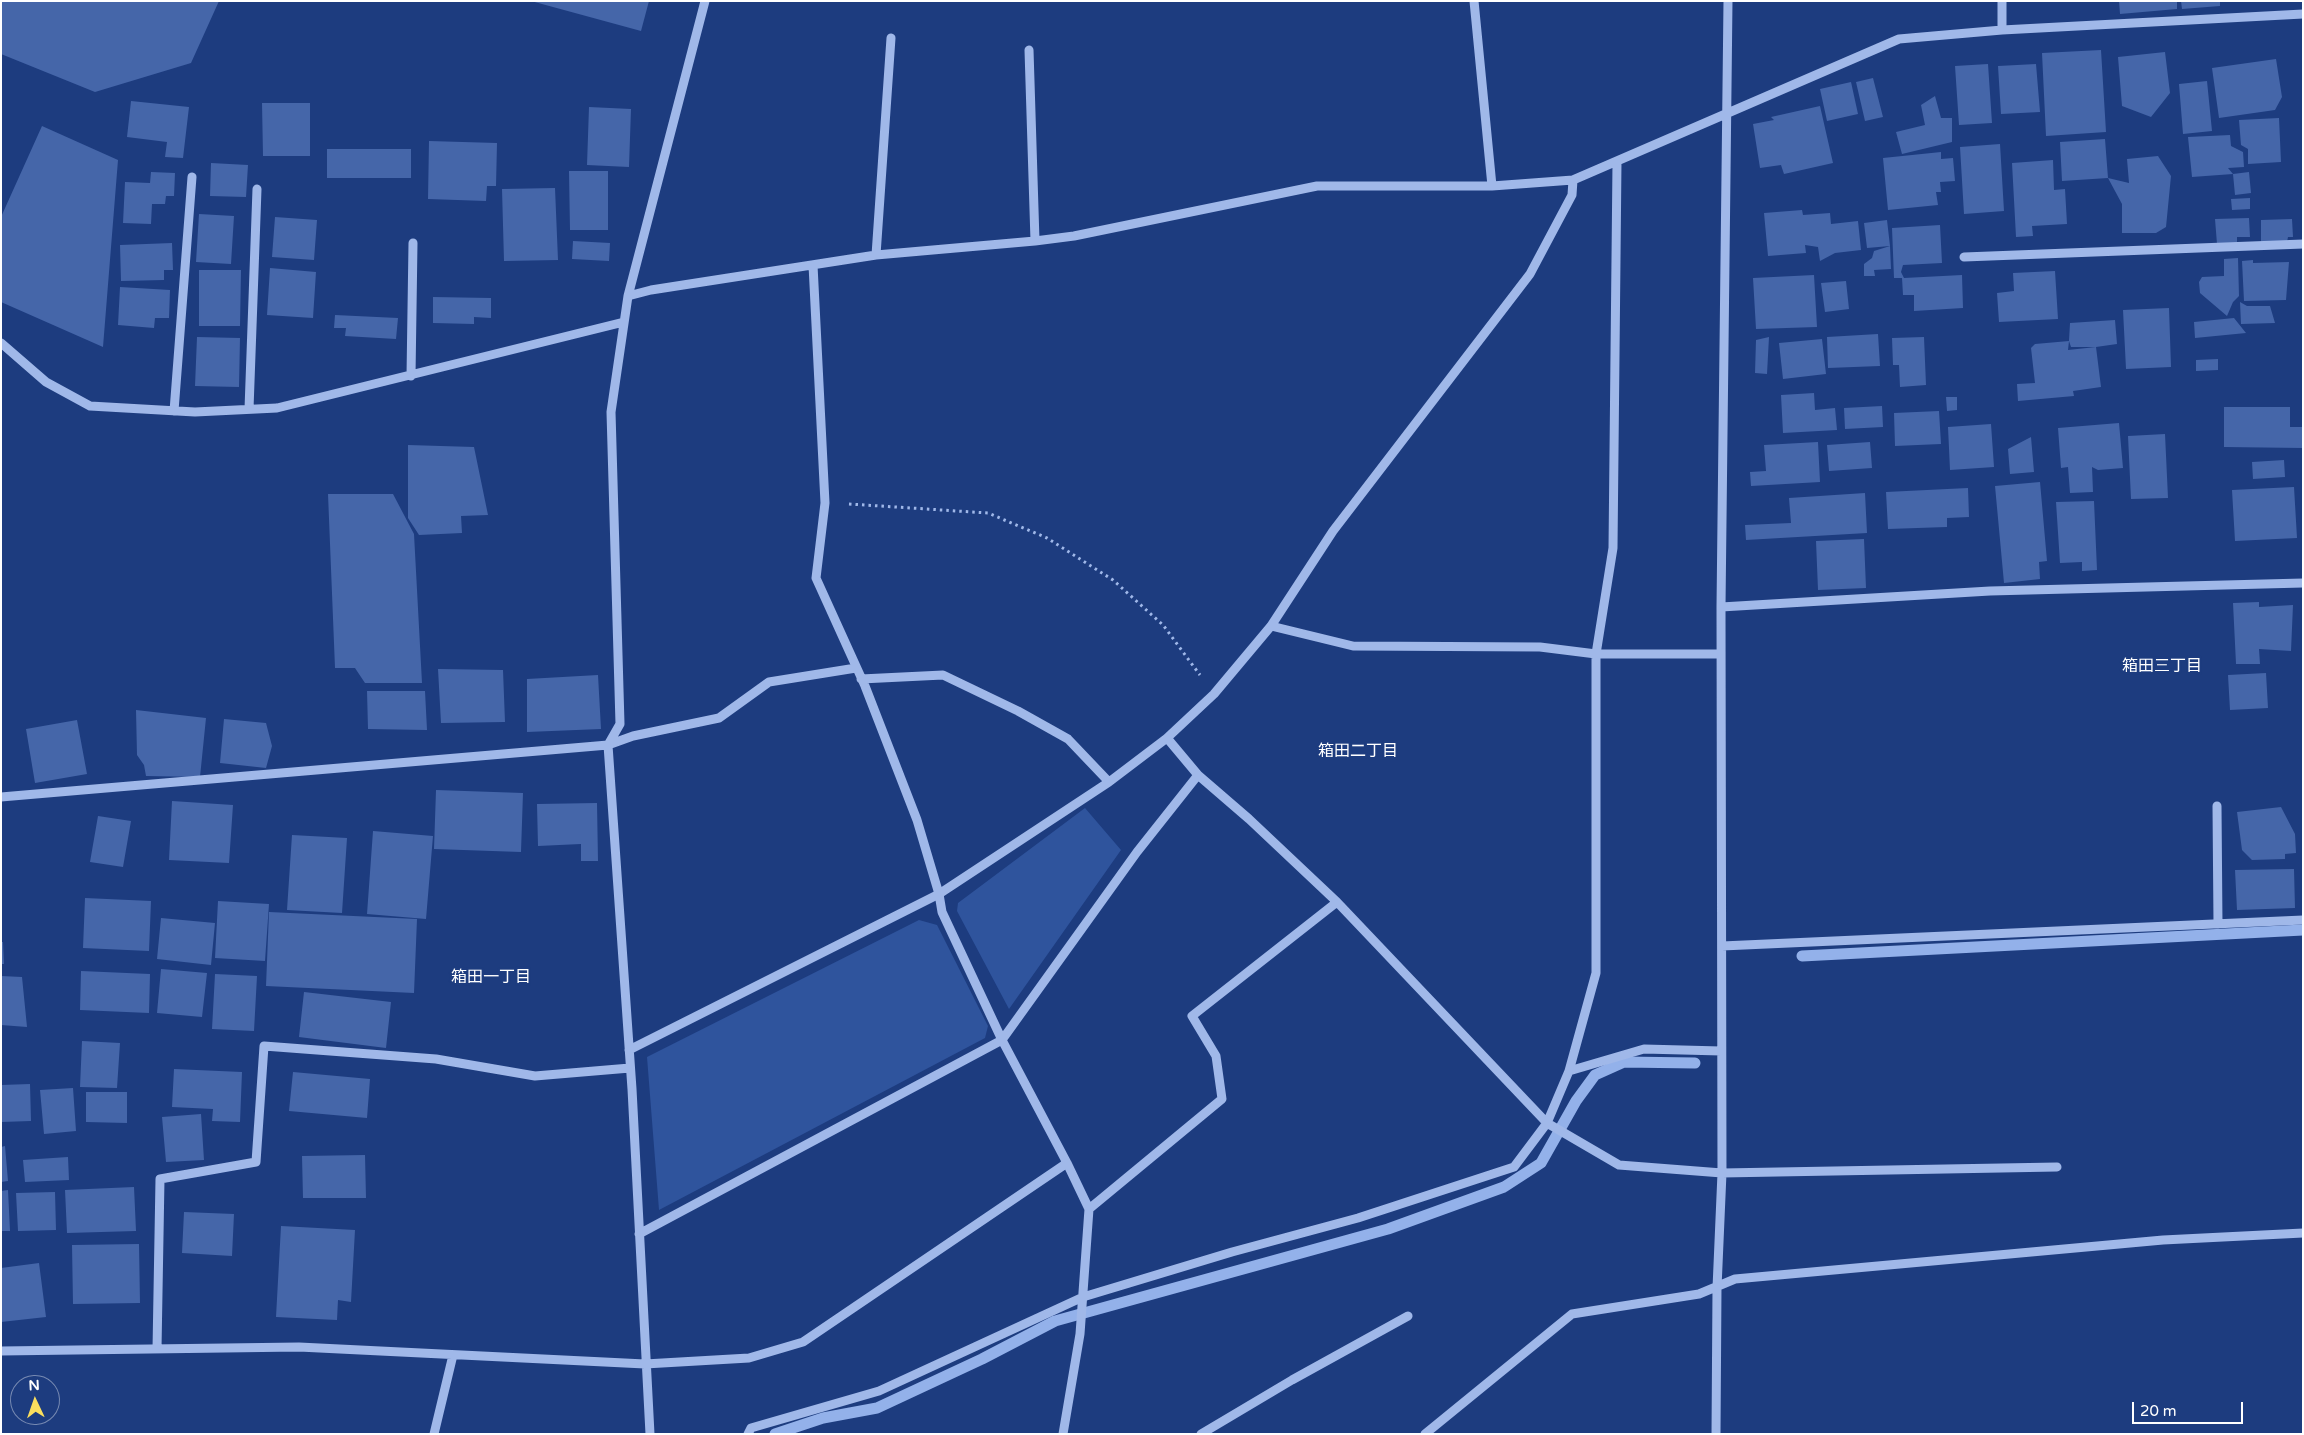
<!DOCTYPE html>
<meta charset="utf-8">
<style>
body{margin:0}
#map{position:relative;width:2304px;height:1435px;overflow:hidden;background:#1d3c7f;font-family:"Varela Round",sans-serif}
canvas{display:block}
.frame{position:absolute;inset:0;border:2px solid #fff;pointer-events:none}
.north{position:absolute;left:10px;top:1375px;width:50px;height:50px;box-sizing:border-box;background:#1d3c7f;border:1px solid #778ab2;border-radius:50%;rotate:357deg;font-size:14px;font-weight:700;line-height:20px;text-align:center;color:#fff}
.north::after{content:'';display:block;margin:auto;width:18px;height:22px;background:#f9de5e;clip-path:polygon(50% 0,100% 100%,50% 72%,0 100%)}
.scale{position:absolute;left:2132px;top:1402px;width:111px;height:22px;box-sizing:border-box;border:2px solid #fff;border-top:0;padding-left:6px;font-size:15px;line-height:18px;white-space:nowrap;color:#fff;-webkit-text-stroke:4px #1d3c7f;paint-order:stroke}
</style>
<div id="map">
<canvas width="2304" height="1435"></canvas>
<div class="frame"></div>
<div class="north">N</div>
<div class="scale">20 m</div>
</div>
<script>
const context = document.querySelector('canvas').getContext('2d');
context.lineJoin = 'round';
function fill(path, color) { context.fillStyle = color; context.fill(path, 'evenodd'); }
function strokePath(path, color, width, dash) { context.strokeStyle = color; context.lineWidth = width; context.lineCap = dash ? 'butt' : 'round'; context.setLineDash(dash || []); context.stroke(path); }
function drawText(font, color, halo, rows, align = 'center') {
  context.font = font + ' "Varela Round","Noto Sans JP",sans-serif'; context.lineWidth = 5; context.setLineDash([]); context.textBaseline = 'middle'; context.strokeStyle = halo; context.fillStyle = color; for (const [text, x, y, turn = 0] of rows) {
    context.save(); context.translate(x, y); context.rotate((+turn || 0) * Math.PI / 180); context.textAlign = isNaN(turn) ? turn : align; if (halo) context.strokeText(text, 0, 0); context.fillText(text, 0, 0); context.restore();
  }
}
const green = new Path2D(`
 M1085,808l36,42 -112,159 -52,-98 1,-8z
 M919,920l18,5 51,101 -3,12 -326,172 -12,-153z`);
const stream = new Path2D(`
 M1802,956l501,-26
 M775,1434l48,-16 54,-10 105,-49 73,-38 333,-92 116,-42 37,-24 35,-62 19,-26 29,-13 71,1`);
const building = new Path2D(`
 M1,1h218l-28,62 -96,29 -94,-38z
 M531,1h118l-8,30z
 M2119,1h58v8l-57,5z
 M2181,1h39v5l-38,3z
 M2101,50l5,82 -60,4 -4,-83z
 M2165,52l5,41 -19,24 -29,-11 -4,-49z
 M2276,59l6,38 -7,13 -56,8 -7,-50z
 M1988,64l4,59 -33,2 -4,-59z
 M2036,64l4,48 -39,2 -3,-48z
 M1873,78l10,39 -18,4 -9,-39z
 M2207,81l5,50 -29,3 -4,-50z
 M1851,82l7,32 -31,7 -7,-32z
 M1935,96l6,22h11v24l-50,12 -6,-22 29,-7 -4,-20z
 M131,101l58,6 -6,51 -18,-1 2,-15 -40,-5z
 M262,103h48v53h-47z
 M1820,106l13,57 -49,11 -3,-9 -21,3 -7,-44 21,-4 -3,-3z
 M589,107l42,2 -2,58 -42,-2z
 M2279,118l2,44 -33,2v-15l-7,-4 -2,-25z
 M42,126l76,34 -15,187 -102,-45v-85z
 M2230,135l1,11 12,6 1,15 -16,1 5,6 -41,3 -4,-40z
 M2105,139l3,39 -46,3 -2,-39z
 M429,141l68,2 -1,43h-9l-1,15 -58,-2z
 M2000,144l4,67 -40,3 -4,-67z
 M327,149h84v29h-84z
 M1941,152v7l12,-1 2,23 -15,1 1,10h-5l2,13 -50,5 -5,-52z
 M2158,156l13,20 -5,51 -10,6h-34v-29l-14,-26 21,5 -2,-24z
 M2053,160l1,30 11,-1 2,35 -35,2 1,10 -17,1 -4,-74z
 M211,163l37,2 -2,32 -36,-1z
 M569,171h39v59h-38z
 M151,172l24,1 -1,23h-8l-1,8h-13l-1,20 -28,-1 2,-41 25,1z
 M2249,172l2,21 -16,2 -2,-21z
 M555,188l3,72 -54,1 -2,-72z
 M2250,198v11l-18,1 -1,-11z
 M1802,210l1,5 27,-2 1,11 27,-3 3,29 -26,3 -15,8 -2,-14 -13,-2 1,8 -38,3 -4,-43z
 M199,214l35,2 -3,48 -35,-2z
 M275,217l42,3 -3,40 -42,-3z
 M2249,218l1,19h-13v6l-20,1 -2,-25z
 M2292,219l1,18h-5l-1,5 -26,1v-23z
 M1887,220l3,26 1,23 -17,1 1,6h-11v-12l8,-6 2,-7 16,-5 -23,2 -3,-25z
 M1940,225l2,38 -39,2 -2,7 3,6 58,-3 1,33 -49,3v-16h-11l-1,-17h-8l-2,-50z
 M573,241l37,2 -1,18 -37,-2z
 M172,243l1,27h-9v10l-43,1 -1,-36z
 M2238,258l1,38 -6,6 -6,14 -27,-23 -1,-11 3,-5 22,-1v-17z
 M2253,260v3l36,-1 -3,38 -42,1 -2,-40z
 M270,268l46,4 -3,46 -46,-3z
 M199,270h42l-1,56h-41z
 M2055,271l3,48 -59,3 -2,-29 17,-2 -1,-18z
 M1814,275l3,52 -61,2 -3,-51z
 M1846,281l3,28 -24,3 -4,-29z
 M120,287l50,3 -1,28h-14l-1,10 -36,-3z
 M433,297l58,1v20l-17,-1v7l-41,-1z
 M2240,302l7,4h23l5,17 -34,1z
 M2169,308l2,59 -45,2 -3,-59z
 M335,315l63,3 -2,21 -51,-3 1,-8h-12z
 M2234,318l12,15 -51,5 -1,-16z
 M2115,320l2,24 -21,3 5,40 -28,4 1,5 -56,5 -1,-17 18,-1 -4,-35 4,-4 34,-3 -1,9 28,-3h-25l-2,-6 1,-18z
 M1878,334l2,32 -52,2 -1,-31z
 M197,337l43,1 -1,49 -44,-1z
 M1769,337l-2,37 -12,-1 1,-33z
 M1924,337l2,48 -26,2 -1,-22h-6l-1,-27z
 M1822,339l4,35 -43,5 -4,-36z
 M2218,359v11l-22,1v-11z
 M1814,393l1,17 20,-2 2,22 -54,3 -2,-38z
 M1946,397h11v13l-10,1z
 M1882,406l1,21 -38,2 -1,-21z
 M2224,407h66v20h13v21l-79,-1z
 M1939,411l2,33 -46,2 -1,-33z
 M2119,423l4,45 -25,2 -6,-3 1,25 -23,1 -2,-26 -7,1 -3,-40z
 M1991,424l3,43 -44,3 -2,-43z
 M2165,434l3,64 -37,1 -3,-63z
 M2031,437l3,35 -24,2 -2,-25z
 M1818,442l2,40 -69,4 -1,-14 16,-1 -2,-26z
 M1870,442l2,26 -43,3 -2,-26z
 M408,445l66,2 14,68 -27,1 1,17 -43,2 -11,-17z
 M2284,460l1,17 -32,2 -1,-17z
 M2040,482l7,79 -8,1 1,17 -36,4 -9,-97z
 M2294,487l3,51 -62,3 -3,-51z
 M1968,488l1,29 -22,1v9l-59,2 -2,-37z
 M1865,493l2,40 -121,7 -1,-15 46,-2 -2,-25z
 M328,494h65l21,40 8,149h-57l-10,-15h-20z
 M2094,501l3,69 -15,1v-9l-22,1 -4,-61z
 M1864,539l2,49 -48,2 -2,-49z
 M2259,602v5l34,-2 -2,46 -32,-2 1,15h-24l-3,-61z
 M438,669l65,1 2,52 -64,1z
 M2266,673l2,35 -38,2 -2,-35z
 M598,675l3,54 -74,3v-53z
 M367,691h58l2,39 -59,-1z
 M136,710l70,8 -6,59 -54,-1 -2,-11 -7,-10z
 M224,719l42,4 6,23 -6,22 -46,-5z
 M77,720l10,54 -52,9 -9,-54z
 M436,790l87,3 -2,59 -87,-3z
 M172,801l61,4 -4,58 -60,-3z
 M597,803l1,58h-17v-17l-43,2 -1,-42z
 M2281,807l14,27 1,19 -11,1v5l-33,1 -10,-10 -5,-38z
 M98,816l33,5 -8,46 -33,-5z
 M373,831l60,5 -7,83 -59,-5z
 M292,835l55,3 -5,75 -55,-3z
 M2294,869l1,39 -58,2 -2,-40z
 M85,898l66,3 -2,50 -66,-3z
 M218,901l51,3 -4,57 -50,-3z
 M269,912l148,7 -3,74 -148,-7z
 M161,918l54,5 -4,42 -54,-6z
 M1,942h2l1,22h-3z
 M161,969l46,4 -5,44 -45,-4z
 M81,971l69,3 -1,39 -69,-3z
 M215,974l42,2 -3,55 -42,-2z
 M1,976l21,1 5,50 -26,-2z
 M304,992l87,10 -5,46 -87,-11z
 M82,1041l38,2 -3,45 -37,-1z
 M174,1069l68,3 -2,50 -28,-1 1,-12 -41,-2z
 M293,1072l77,7 -3,39 -78,-7z
 M30,1084l1,37 -30,1v-37z
 M73,1088l3,43 -32,3 -4,-44z
 M86,1092h41v31l-41,-1z
 M201,1114l3,46 -38,2 -4,-45z
 M5,1146l3,35 -7,1v-35z
 M365,1155l1,43h-63l-1,-42z
 M68,1157l1,23 -44,2 -2,-22z
 M134,1187l2,44 -69,2 -2,-43z
 M8,1190l2,41h-9v-40z
 M55,1192l1,38 -38,1 -2,-38z
 M184,1212l50,2 -2,42 -50,-3z
 M281,1226l74,4 -4,72 -13,-2 -1,20 -61,-3z
 M139,1244l1,59 -67,1 -1,-59z
 M39,1263l7,54 -45,5v-54z`);
const path = new Path2D(`
 M849,504l139,9 59,25 66,42 50,45 37,50`);
const minor = new Path2D(`
 M1474,1l18,185
 M2002,1v29
 M1029,50l6,191
 M876,255l15,-217
 M1964,257l339,-13
 M813,265l12,238 -9,75 49,108 52,134 22,74 3,18 60,128 65,123 22,46 -9,125 -17,100
 M628,296l23,-6 225,-35 159,-14 39,-5 243,-50h175l81,-6 326,-141 103,-9 301,-16
 M1,343l45,39 44,24 105,6 82,-4 347,-86
 M411,376l2,-133
 M249,409l8,-220
 M174,411l18,-234
 M1721,607l269,-16 313,-8
 M1271,626l82,20 187,1 56,7h125
 M861,679l82,-4 75,36 50,28 41,43
 M1167,738l31,37 51,44 88,83 210,221 72,42 103,8 335,-6
 M1,797l607,-52 25,-9 86,-18 50,-36 87,-14
 M2217,806l1,118
 M1722,946l581,-26
 M629,1050l310,-156 170,-112 58,-44 47,-44 57,-68 62,-95 197,-257 42,-79 1,-15
 M1569,1071l27,-98v-319l17,-106 4,-386
 M1089,1209l133,-110 -6,-43 -24,-40 145,-114
 M639,1234l363,-194 135,-188 61,-77
 M157,1349l3,-170 96,-17 8,-116 172,13 99,17 95,-8
 M1,1351l298,-4 346,17 104,-6 54,-16 264,-179
 M434,1434l19,-79
 M650,1434l-18,-345 -24,-344 12,-21 -9,-312 17,-116 77,-295
 M748,1434l3,-6 128,-37 204,-94 149,-45 126,-34 156,-51 33,-44 22,-52 75,-22 77,2
 M1201,1434l91,-54 116,-64
 M1425,1434l147,-120 127,-20 36,-15 428,-39 140,-7
 M1716,1434l1,-146 5,-115 -1,-566 7,-606`);
const neighbourhoodNames = [
 ["箱田三丁目",2162,667],
 ["箱田二丁目",1358,752],
 ["箱田一丁目",491,978]
];
fill(green, '#2f549d');
strokePath(stream, '#93b1ea', 11);
fill(building, '#4566a9');
strokePath(path, '#a0b8e9', 3, [2.5, 4]);
strokePath(minor, '#a0b8e9', 9);
drawText('16px', '#fff', '#1d3c7f', neighbourhoodNames);
</script>
